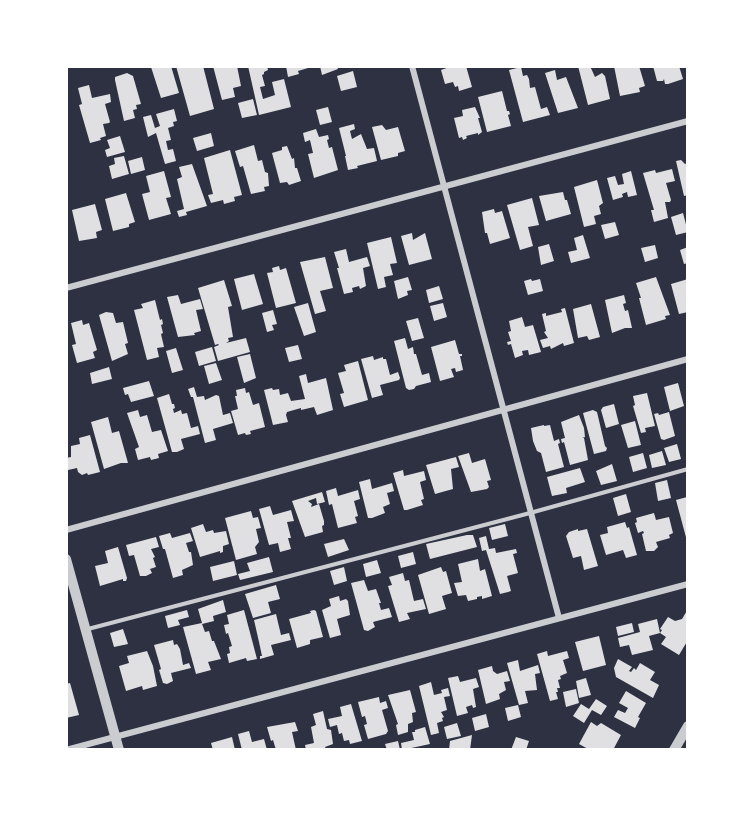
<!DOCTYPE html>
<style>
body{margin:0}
#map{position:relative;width:754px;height:816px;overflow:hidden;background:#2d3142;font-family:Signika,sans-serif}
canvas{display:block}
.frame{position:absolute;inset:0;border:68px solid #fff;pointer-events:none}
</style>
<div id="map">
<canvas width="754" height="816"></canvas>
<div class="frame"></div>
</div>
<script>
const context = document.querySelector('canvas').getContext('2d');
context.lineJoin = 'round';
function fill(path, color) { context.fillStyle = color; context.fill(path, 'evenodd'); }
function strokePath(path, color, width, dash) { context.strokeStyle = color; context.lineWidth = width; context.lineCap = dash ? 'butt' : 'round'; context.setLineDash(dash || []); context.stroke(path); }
const building = new Path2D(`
 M156,66h15l8,27 -18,5 -10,-31z
 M176,66h27l11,43 -24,7z
 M213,66h24l4,20 -8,2 2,9 -13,3z
 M248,66h19l1,4 -4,2v2l-2,1 3,11 -5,1 3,12 12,-4 -3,-13 12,-3 7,28 -32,8z
 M286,66h22v2l-10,3 1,3 -11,3z
 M320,66h17l1,3 -16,6z
 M452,66h14l6,21 -13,4 -1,-5 -3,1 -2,-5 -8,2 -4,-14z
 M578,66h12l5,11 7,-4 3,3 5,23 -22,6z
 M614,66h25l6,20 -6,2 1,4 -20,4z
 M653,66h26l4,13 -15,5h-3l-1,-5 -1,2h-6z
 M521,67l2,9 4,-1 2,4 1,9 5,-1 6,22 6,-2 3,8 -27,7 -14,-52z
 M555,70l2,10 9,-3 12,31 -20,5 -13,-40z
 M353,71l4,16 -16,4 -4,-15z
 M127,73l6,3 8,28 -5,1 1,4 -4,1 2,8 -11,3 -9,-41v-3z
 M89,85l3,13 18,-4 1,8 -6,2 5,18 -1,1 -6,1 3,12 -6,2 1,2 -11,3 -11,-38 3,-1 -4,-16z
 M502,91l5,20h2l1,3 -2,1 3,11 -24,6 -9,-35z
 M253,99l4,16 -15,3 -4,-15z
 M328,107l4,15 -12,3 -4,-15z
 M475,107l5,11h-2l4,14 -4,3v-2l-12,3 1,2 -4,2 -1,-3 -3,1 -5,-20 9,-2 -1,-6z
 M174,109l3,12 -4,1 1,4 -6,2 3,12 -5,1 2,9 5,-1 3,12 -11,3 -9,-31 -8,4 -5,-20 8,-2 4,13 5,-2 -4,-12z
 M354,124l1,5 -5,2 2,8 9,-5 6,15 7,-1 3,13 -20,5 1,2 -10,2 -3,-14h1l-7,-28z
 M382,125l4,5 12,-3 7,24 -7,2v3l-17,4 -9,-33z
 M316,129l3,8 9,-2 1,4 -2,1 2,8 3,-1 6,23 -24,8 -6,-24 5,-1 -3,-13 -5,2 -2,-9z
 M211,133l3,13 -17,5 -4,-13z
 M120,136l5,16 -18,5 -2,-7 5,-2 -3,-8z
 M254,145l4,16 4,-1 3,12 3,1 1,13 -5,1 1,4 -14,3 -8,-28 -3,1 -5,-16z
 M287,146l5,13 2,-1 1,10h2l4,13 -12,4 -2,-3 -7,1 -8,-30 10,-3v-3z
 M230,150l12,45 -8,2 1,4 -11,3 -1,-4 -12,3 -3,-8 5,-1 -9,-36z
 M124,156l5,18 -17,5 -3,-13 6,-2 -1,-6z
 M142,157l3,13 -14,4 -3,-13z
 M681,160l4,4 3,-1v32l-4,1 -8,-35z
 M192,164l15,42 -21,6 1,3 -8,2 -2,-6 7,-2 -7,-30 5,-2 -3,-10z
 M672,169l3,12 -9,2 5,17 -1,2h-5l3,16 -14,4 -3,-12h3l-11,-37 12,-3 1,3z
 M164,171l7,26 -5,1 5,16 -22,6 -7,-26 8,-2 -4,-16z
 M631,171l6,24 -9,2 -1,-5 -5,2 1,3 -10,3 -6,-22 8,-2 3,9 6,-1 -2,-10z
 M597,180l6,23 -4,3 2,8 -7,2 2,8 -12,3 -10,-40z
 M563,192l2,8h2l4,14 -25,7 -7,-25z
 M126,193l9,29 -6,2v3l-16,4 -8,-32z
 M532,198l7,27 -11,2 5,19 -13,4 -13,-45z
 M95,204l7,26 -6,2 1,6 -18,3 -7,-31z
 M494,209l1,4 7,-2 8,27 -20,6 -3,-11h-2l-3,-21z
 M683,213l5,19 -12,3 -5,-18z
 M615,222l4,13 -14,4 -4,-14z
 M412,233l1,7 12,-7 7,26 -23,6 -8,-29z
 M583,235l7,23 -19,5 -3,-11 9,-2 -3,-12z
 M391,237l6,26 -7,1 3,11 -9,2 2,10 -8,2 -11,-46z
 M549,244l5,17 -13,4 -3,-18z
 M655,245l3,13 -13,4 -4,-14z
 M688,247v16l-4,1 -4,-14z
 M346,249l3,13 18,-5 3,9 -7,2 3,18 -6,3 -1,-3 -7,2 1,4 -9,2 -7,-26h2l-5,-16z
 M325,257l8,31 -13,3 6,20 -11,3 -15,-52z
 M279,266l1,4 6,-2 10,35 -20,5 -9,-35 6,-1 -1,-4z
 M254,274l9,30 -21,6 -8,-31z
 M408,277l4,13 -5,1 1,4 -10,4 -4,-18z
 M656,277l14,38 -5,1 1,3 -20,6 -7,-27h2l-5,-15z
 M531,279l1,2 8,-2 3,12 -15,4 -4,-14z
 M688,279v33l-9,2 -8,-30z
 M224,280l8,26 -4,1 5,30 -5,1 1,3 -3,2 20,-5 4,14 -32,9 -4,-14 5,-2 -1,-1 -3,1 -17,-57z
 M439,286l4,13 -14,4 -3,-13z
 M178,295l3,9 19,-5 3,10 -7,1 5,21 -7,2 1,2 -17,2 -11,-40z
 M624,295l2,8 -3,1 2,7 3,-1 4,18h-7l-13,5 -7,-33z
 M155,300l5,20 2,-1 1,5 -2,1 2,8 -2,1 3,13 -7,1 2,9 -12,3 -13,-50 9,-2 -2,-4z
 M308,303l8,29 -12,4 -10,-29z
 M443,303l4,14 -13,4 -4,-15z
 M591,304l9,33 -11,3 -2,-4 -9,2 -5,-29z
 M565,308l9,35 -10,3 -1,-3 -12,6 -1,-3 -7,2 -3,-8 8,-2 -4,-6 2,-1 -4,-17 4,-1v3l16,-4 -1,-3z
 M273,310l4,14 -5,1 2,5 -7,2 -5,-19z
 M106,312l7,1 3,10 7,-1 5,21 -3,1 3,10 -16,7 -13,-46z
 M522,317l3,10 8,-2 8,27 -12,3 -1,-5 -6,1 1,4 -8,3 -4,-14 -3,1 -1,-3 4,-1 -3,-9 3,-1 -2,-10z
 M418,318l6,20 -12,3 -6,-20z
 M82,320l1,5 6,-2 8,27 -4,2 2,6 -18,5 -5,-18 4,-1 -5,-21z
 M405,338l3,11 5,-2 1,7h2l6,21 7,-2 2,9 -15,4 -2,3 -5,1 -3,-2 -12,-47z
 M455,340l4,14h3v2h-2l3,14 -7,2 -1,-4 -4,1 3,8 -14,4 -9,-34z
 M298,345l4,14 -13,3 -4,-14z
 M212,347l4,14 -17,5 -4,-14z
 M176,348l7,22 -11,3 -6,-22z
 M250,354l6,24 -12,5 -7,-26z
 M373,356l1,4 9,-3v2h3l4,16 8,-3 2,6 -1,2 -19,5 3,10 -11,3 -11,-39z
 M358,361l10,39 -24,7 -4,-13 4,-1 -6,-20 8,-2 -2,-6z
 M216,363l6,17 -13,4 -5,-18z
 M109,367l3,12 -20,5 -2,-11z
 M306,374l2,9 18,-5 7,32 -16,5 -3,-8 -13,3v-2l-14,4 -1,3 2,7 -15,3 -9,-35 8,-2 1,2 6,-1 1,6 8,-2 3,8 14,-2 -6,-23z
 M149,381l5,15 -23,6 -3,-8 -3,1 -2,-7z
 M678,383l6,23 -14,5 -6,-24z
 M194,387l3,10 7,-1 1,4 11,-5 3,1 4,19 7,-2 3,10 -20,6 3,11 -11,3 -12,-46h-2l-3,-8z
 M245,388l1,5 3,-1 4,13 6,-2 6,24 -15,4 1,3 -5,1 -1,-2 -7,2 -7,-24 7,-2 -3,-13h2l-1,-6z
 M647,393l8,33 -10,2 1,4 -5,1 -8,-27 2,-1 -2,-9z
 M169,394l3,10h2l1,4 -2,1 1,4 7,-3 1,4 5,-1 4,15 7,-2 2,8 -19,5 3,10 -7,3h-5l-15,-54z
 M614,404l5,20 -13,4 -5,-18 2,-3z
 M138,410l2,7 7,-2 5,17 9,-2 7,21 -10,3 1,4 -8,2 -1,-3 -12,3 -3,-11 4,-2 -12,-34z
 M593,410l4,2 8,34 2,2 -1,3 -12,3 -11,-41z
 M669,412l6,24 -11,4 -3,-1 -7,-25 4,-1 1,2z
 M579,415l5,13 1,9 -3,1h2l4,22 -18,5 -6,-23 -2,1 -1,-4 4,-1 -4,-16z
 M108,417l4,16 7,-2 9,32h-7l-17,6 -13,-47z
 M635,421l6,24 -13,3 -7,-23z
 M544,425v1l6,-1 4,16 5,-2 1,4 -2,1 6,23 -18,5 -5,-19 -4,-2 -4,-10 -2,-13z
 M90,435l10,37 -12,3 -1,-2 -5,2 -4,-3 -1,-4 -9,2 -2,-12 5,-1v-11l9,-2 -1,-6z
 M677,444l4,15 -12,3 -5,-14z
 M662,451l4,14 -14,3 -3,-13z
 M469,453l3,10 13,-4 6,21 -4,1 2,6 -2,2 -16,3 -13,-36z
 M643,453l4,15 -14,4 -4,-15z
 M456,457l3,10 -8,2 2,20 -18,5 -9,-29z
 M612,464l5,17 -16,4 -5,-14z
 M580,468l5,14 -19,6 1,5 -15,3 -5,-19z
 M403,470l1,6 20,-5 2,9 -6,2 4,17 -3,1 2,5 -16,5h-3l-11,-37z
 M370,479l2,10 20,-6 2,8 -7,2 3,11 -7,3 2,6 -13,5h-4l-9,-36z
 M667,480l4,18 -13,3 -3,-18z
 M336,488l2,8 20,-6 2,9 -6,2 4,15 -3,1 2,6 -19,5 -6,-24 -3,1 -3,-14z
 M322,492l3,10 -8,2 -1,-6 -8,3 4,3 -1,3 8,-3 5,17v4l-2,1 1,6 -18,5 -13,-36z
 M626,494l5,18 -13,4 -5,-18z
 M687,497l1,4 -1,40 -11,-41z
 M270,506l3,9 18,-5 3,11 -7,1 4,16h-3l3,11 -11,3 -2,-9 -9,2 -10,-36z
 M251,511l2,7 5,-1 3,11 -5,1 3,13 -4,5 2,7 -21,6 -11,-42z
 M654,513l2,7 13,-3 4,16 -4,2 1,3 -14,4 2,5 -4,4h-8l-4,-17 2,-1 -1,-2 -5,2 -3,-10 2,-1 -1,-4z
 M625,522l2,6 2,-1 8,28 -11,3 -3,-8 -17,5 -6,-20 8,-2 -1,-6z
 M203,524l3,8 7,-2 1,3 12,-2 3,13 -6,2v6l-3,1v-2l-20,6 -9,-29z
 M505,524l3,12 -16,4 -3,-12z
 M578,529v2l9,-2 11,37 -14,4 -3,-14 -8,2 -7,-22 3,-4z
 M170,533l2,5 18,-5 3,8 -7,2 3,9h2l2,13 -11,5 1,5 -10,3 -8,-29h-2l-4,-13z
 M467,535h6l4,12 -47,12 -4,-15z
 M486,536l3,13 6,-1 1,5 20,-4 1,4 -4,1 5,19 -11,3 4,15 -3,1 -8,2 -14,-44 -4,1 -3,-13z
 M156,537l3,10 -8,2 4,8 -2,1 3,9 -6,2 2,4 -6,3h-6l-6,-21 -5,1 -3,-11z
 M344,539l5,11 -21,7 -4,-13z
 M118,547l9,31 -1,3h-3v-2l-23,7 -5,-20 13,-3 -3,-12z
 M413,552l3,12 -15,4 -3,-12z
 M269,557l4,15 -33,8 -2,-6 12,-3 -3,-8z
 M478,559l2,12 5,-2 7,27 -10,3v-3l-5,1v2l-9,2 -2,-6 -8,1 -4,-13 8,-1 -4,-18z
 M377,560l4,13 -15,4 -3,-13z
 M234,561l3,14 -24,6 -3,-14z
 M344,567l3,14 -13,4 -4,-14z
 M441,567l2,5 3,-1 6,22 -10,3 4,13 -17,5 -11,-39z
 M403,573l2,8 4,-1 5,21 9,-2 3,10 -19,4 3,6 -11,3 -11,-36 4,-1 -3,-8z
 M364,580l4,11 8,-2 5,14h-2l2,7 8,-2 3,9 -19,5 2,5 -7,4 -4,-1 -13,-47z
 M276,585l4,14 -12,3 3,11 -18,5 -8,-24z
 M339,596l1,5 6,-2 2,2 2,14 -13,4 4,16 -11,3 -8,-28 9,-4 -2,-7z
 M223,600l3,12 -13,4 1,5 -12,3 3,8 4,-1 3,10h2l7,18 -13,3 3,8 -15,4 -13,-47 19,-4 -4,-14z
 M688,609v31l-9,15 -18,-11 5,-7 -6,-4 2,-3 -2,-1 8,-12 7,4 7,-2z
 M187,610l2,7 -11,3 2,5 -12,3 -3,-12z
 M244,610l13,49 -10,2 -1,-3 -17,5 -2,-9 3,-1 -1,-6 3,-1 -4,-13 -2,1 -2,-9 5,-1 -2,-9z
 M314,610l2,1 7,26 -13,3v4l-13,4 -8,-29 22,-6 -1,-2z
 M276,614l5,21 8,-2 2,7 -20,5 3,10 -14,4v-3h2l-3,-14 -5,-22z
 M657,619l3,14 -11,3 4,14 -21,5 -3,-10 -9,2 -2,-9 22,-6 -2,-8z
 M632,623l2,9 -16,4 -2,-9z
 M123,629l5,15 -14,3 -4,-14z
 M599,636l7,29 -23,6 -8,-29z
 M173,640l1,5 3,-1 3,5 3,16 6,-2 2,5 -20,5 2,8 -6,3 -4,-1 -4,-13 2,-1 -7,-24z
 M147,651l6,15 4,20 -14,4 -1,-4 -16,5 -7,-25 10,-3 -2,-7z
 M547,651l1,5 19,-5 2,7 -6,2 4,13 -7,3 1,3 -3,1 2,8h-3l1,4h-2l2,7 -8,2 -13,-47z
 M618,659l14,8 -3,4 2,1 3,-4 2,2 4,-7 15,9 -5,8 9,5 -6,13 -37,-21 -2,-9z
 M518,660l2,11 18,-6 2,8 -5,1 2,16 -12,1 3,12 -9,2 -12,-42z
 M492,666l1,5 4,3 10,-3 3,10 -6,1 2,8 -7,4 1,5 -14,5 -8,-34z
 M458,676l2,6 16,-4 3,9 -6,2 3,18 -3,1 -1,-3 -6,2 2,6 -11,3 -9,-38z
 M586,678l5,17 -12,3 -3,-17z
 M431,682l3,13 8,-2 -1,-3 7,-2 2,8 -6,1 3,13 -6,2 3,5 -2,1 1,3 -6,2 2,10 -8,2 -12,-49z
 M70,683l9,32 -13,3v-34z
 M576,689l3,14 -13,4 -3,-15z
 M410,690l6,22 -4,1 1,9 -5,2v8l-10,3 -2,-10 2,-1 -10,-29z
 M626,691l20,12 -8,14 2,1 -5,10 -21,-11 4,-7 7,3 3,-5 -9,-5z
 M379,697l1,6 6,-2 2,7 -6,2 6,21 -2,3 -18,5 -4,-14 3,-1 -2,-8 -3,1 -4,-15z
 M596,699l11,7 -6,9 -9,-5 -8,13 -11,-7 8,-12 8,5z
 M351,704l11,37 -12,3 -1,-4 -5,1 -2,-8 -3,1 -2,-9 -7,2 -2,-8 14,-3 -2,-9z
 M518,705l3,12 -13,4 -3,-13z
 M323,711l4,18 4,1 2,14 -8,3 1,3h-20l-1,-5 9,-2 -3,-16 5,-2 -3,-11z
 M486,714l3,13 -14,4 -3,-13z
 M295,722l3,9 -6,1 4,18h-20l-3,-10 -2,1 -4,-14z
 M591,722l6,4 4,-3 20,12 -8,15h-23l-11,-6z
 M457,723l4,13 -14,3 -3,-12z
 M425,727l5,17 -28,6 -1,-7 13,-3 -2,-8h3v-2z
 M249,731l3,11 12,-3 3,11h-25l-4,-16z
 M472,735l-2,15h-21l1,-9z
 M232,737l3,13h-22l-2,-7z
 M516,737l13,4 -3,9h-15z
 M398,741l2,9h-13l-2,-6z`);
const service = new Path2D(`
 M88,629l442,-116 158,-44`);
const minor = new Path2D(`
 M412,66l147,552
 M66,288l622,-167
 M66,530l622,-171
 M66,750l622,-166`);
const tertiary = new Path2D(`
 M66,559l53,191
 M674,750l14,-24`);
fill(building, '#e0e0e3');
strokePath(service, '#caccd0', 4);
strokePath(minor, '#caccd0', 6);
strokePath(tertiary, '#caccd0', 10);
</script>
